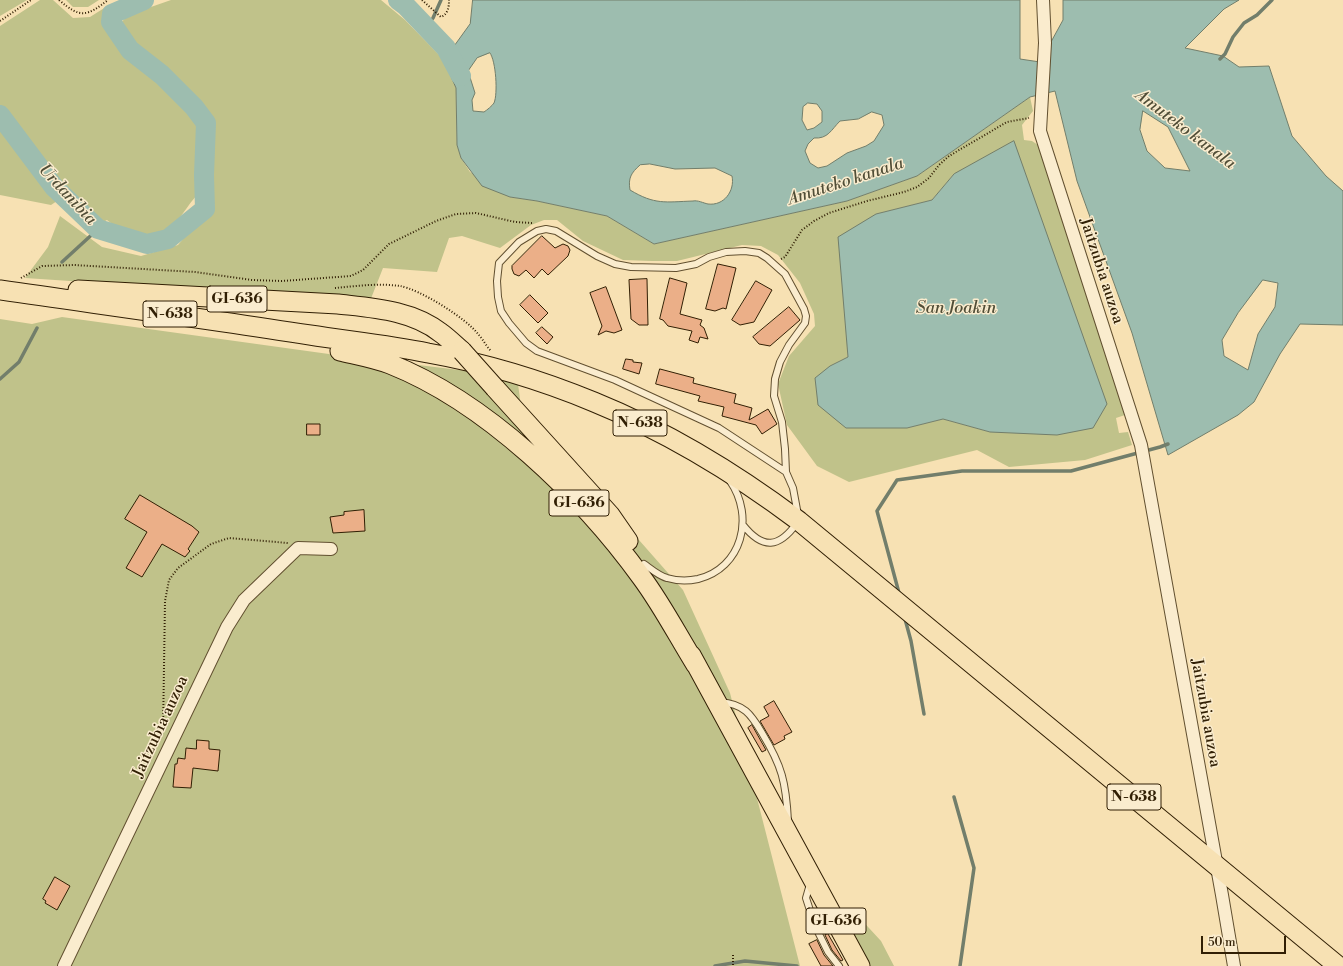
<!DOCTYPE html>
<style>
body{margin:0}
#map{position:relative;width:1343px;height:966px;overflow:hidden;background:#f7e1b3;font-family:"Libre Bodoni",serif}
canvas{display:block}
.scale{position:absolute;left:1201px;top:936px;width:85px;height:18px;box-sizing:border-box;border:2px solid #311f04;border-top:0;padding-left:5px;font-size:12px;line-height:14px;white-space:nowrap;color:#311f04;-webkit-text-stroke:3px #faecce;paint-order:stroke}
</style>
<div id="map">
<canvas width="1343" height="966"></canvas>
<div class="scale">50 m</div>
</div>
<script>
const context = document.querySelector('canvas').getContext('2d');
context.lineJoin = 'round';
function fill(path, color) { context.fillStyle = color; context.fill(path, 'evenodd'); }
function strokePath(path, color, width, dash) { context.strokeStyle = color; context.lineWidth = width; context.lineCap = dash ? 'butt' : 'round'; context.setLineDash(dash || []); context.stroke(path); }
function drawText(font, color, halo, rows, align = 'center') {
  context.font = font + ' "Libre Bodoni",serif'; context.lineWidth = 3; context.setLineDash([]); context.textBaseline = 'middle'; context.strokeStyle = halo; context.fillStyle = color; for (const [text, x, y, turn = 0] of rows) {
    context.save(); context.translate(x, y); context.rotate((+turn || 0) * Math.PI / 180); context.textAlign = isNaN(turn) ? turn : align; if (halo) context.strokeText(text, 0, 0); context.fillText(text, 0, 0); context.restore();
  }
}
const green = new Path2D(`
 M0,0h27l-27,16z
 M40,0h13l20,18 17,-1 19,-12 2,3 -8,17 18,24 75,67 6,20 -3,57c-12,12 -19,28 -32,38 -3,2 -8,3 -12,3 -20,5 -32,-1 -48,-14l-6,3 -21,-20 -50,-54 -24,-38 -6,-4v-81z
 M66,0h33l-11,7h-15z
 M171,0h210l24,20 39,40 12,28 1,57 4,13 9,14 40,25 27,4 70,15 47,28 193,-43 70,-25 113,-79 3,14 -11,14 2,15 8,1 6,4 60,176 27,94 -9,3 3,15 9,-1 4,13 -47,15 -76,7 -32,-17 -128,32 -32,-16 -30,-41 -9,-41 11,-28 26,-30 -1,-12 -14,-31 -22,-28 -17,-9 -19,-1 -65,16h-25l-29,-1 -40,-19 -26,-21h-13l-13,5 -31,23 -38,-12 -13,2 -12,34 -54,-4 -13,33 -345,-23 23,-31 12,-31 42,31 39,9 37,-11 32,-38 2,-85 -16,-26 -59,-49 -17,-23 8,-9zM954,174l36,258 -47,-13 -36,9h-61l-16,-62 18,-9 -2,-35 30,-108 56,-14z
 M0,126l57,75 -6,4 -51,-10z
 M62,317l274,38 181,22 4,29 162,184 47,103 70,273h-800v-647l32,5z
 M857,915l24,26 13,25h-34l-21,-40z`);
const water = new Path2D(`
 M473,0h547v59l20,3 23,-42v-20h176l-15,9 -39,39 38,8 16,11 30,-1 23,70 34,40 17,15v134l-43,-1 -20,30 -26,48 -16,13 -70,40 -36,-122 -55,-152 -22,-90 -25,6 -113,79 -70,25 -193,43 -47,-28 -70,-15 -27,-4 -28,-11 -21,-28 -4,-13 -1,-57 -12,-28 26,-36zM490,53c6,8 8,41 4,50 -2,3 -7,7 -10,9l-11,-1 -1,-11 3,-7 -7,-22 9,-13zM808,103l9,1 5,7v11l-8,6 -7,2 -5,-10 1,-13zM1143,111l25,16 22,44 -25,-3 -18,-17 -7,-21zM872,112l10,3 2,10 -10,16 -8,5 -19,7 -20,13 -9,2 -8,-5 -5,-12 3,-7 6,-6c14,1 17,-8 26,-17l18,-2zM650,164l25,5 40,-1 17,8c3,15 -8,30 -24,28 -5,-1 -10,-4 -15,-3 -28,1 -38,4 -63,-11 -2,-12 1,-17 10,-25zM1263,280l15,3 -3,24 -17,27 -10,36 -24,-14 -2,-16 16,-27z
 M1014,141l93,263 -14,24 -36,7 -67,-3 -47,-13 -36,9h-61l-28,-23 -3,-27 15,-12 18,-9 -10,-120 38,-23 56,-14 22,-26z`);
const stream = new Path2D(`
 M426,27l7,-9 8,-18
 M1220,59l5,-5 8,-17 11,-14 13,-8 15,-15
 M62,262l36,-33
 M0,379l19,-17 18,-34
 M899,593l-22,-82 20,-31 65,-9h109l89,-24 8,-3
 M905,619l6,22 13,73
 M954,797l20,71 -14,98
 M715,966l30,-5 52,5`);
const river = new Path2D(`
 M398,0l8,6 40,42 15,28
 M0,115l54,72 44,42 49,15 21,-5 37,-30 -1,-34 2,-52 -12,-16 -32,-32 -32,-25 -19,-28 1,-8 32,-14`);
const building = new Path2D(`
 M542,236l13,12 8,-4 5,2 2,4 -2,6 -20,19 -6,-6 -8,9 -8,-8 -7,6 -5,-2 -2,-5v-3z
 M718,264l18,4 -10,41 -3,-1 -8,3 -9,-2z
 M670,278l17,5 -7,31 22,6 -2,5 4,3 4,11 -8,-2 -2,6 -9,-3 3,-9 -24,-5 -5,-6 -3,-1z
 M647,279l1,46h-9l-8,-6 -2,-39z
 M756,281l16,9 -18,32 -14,3 -8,-5z
 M606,287l16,43 -8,3 -8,-2 -8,4 4,-9 -12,-33z
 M530,295l18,18 -10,10 -18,-18z
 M789,307l11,13 -30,26 -11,-2 -6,-7z
 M542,327l11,10 -6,7 -11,-11z
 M626,359l7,1v2l9,1 -3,11 -16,-5z
 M660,369l34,9 -1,5 43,11 -2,9 18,5 -3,12 19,-11 9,15 -15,10 -6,-9 -34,-9 2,-9 -26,-6 2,-5 -44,-12z
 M307,424h13v11h-13z
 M140,495l52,31 7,6 -11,17 2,2 -5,6 -23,-13 -20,33 -16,-9 21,-36 -22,-13z
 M364,510l1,21 -32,2 -3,-16 14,-2v-3z
 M774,701l18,31 -8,4 1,3 -11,6 -14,-24 9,-5 -5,-9z
 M752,725l14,25 -4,2 -14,-24z
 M197,740l12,1v8l11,1 -2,21 -25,-3 -2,20 -18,-1 2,-23h2l1,-6 7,1 1,-11 10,1z
 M55,877l15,9 -13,24 -12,-7 1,-2 -3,-2z
 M828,934l15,26 -2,1 -9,-11 -7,-15z
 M817,940l7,15 9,11h-12l-12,-22z`);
const path = new Path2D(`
 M59,0c22,19 28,16 49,0
 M422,0l19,17c7,-3 8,-10 8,-17
 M0,21l31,-21
 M781,259l4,-2 17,-27 12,-9 15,-8 38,-12 37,-9 13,-5 12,-9 10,-13 10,-9 58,-34 22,-4
 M21,278l21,-12 32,-1 121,7 57,8 30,1 69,-5 12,-6 26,-26 47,-23 20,-7 20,-1 39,9 17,1
 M335,288c21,-2 44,-5 65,-2 19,3 66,32 78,48 5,5 8,12 13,17
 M163,732l2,-131 4,-21 9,-12 33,-24 18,-6 59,5
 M733,955v11`);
const lane = new Path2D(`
 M786,472l-1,-23 -3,-27 -8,-26 1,-17 5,-17 9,-17 16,-22 1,-7 -2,-7 -19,-35 -18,-16 -8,-5 -14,-2 -19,1 -17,5 -13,7 -20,4 -45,-1 -16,-3 -18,-8 -41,-25 -10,-2 -9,2 -18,11 -20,21 -2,18 1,16 3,14 8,12 17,20 11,8 78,29 104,48 67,44 7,16 5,27
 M743,525c20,25 36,23 54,-2
 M644,564c7,5 15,12 23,14 10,3 22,3 31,1 44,-11 57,-62 32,-98
 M720,702c24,2 31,12 42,31 20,33 24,49 26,88
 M810,884l-4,14 9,28 13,26 11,14`);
const street = new Path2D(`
 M1043,0l2,43 -5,88 101,314 81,450 12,71
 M64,966l163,-339 17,-27 54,-52 33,1`);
const primary = new Path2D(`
 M0,290c104,15 207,29 310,45 39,6 79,10 118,18 56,10 113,27 166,49 74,30 141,71 205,119l539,445
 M78,290l260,14c35,4 74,6 103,29 7,5 14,12 21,18
 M340,351c17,4 34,7 50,13 96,38 192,131 252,214 20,27 36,58 54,87
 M495,388l115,127 18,26
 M691,655l169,311`);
const primaryBridge = new Path2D(`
 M462,351l33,37`);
const shields = [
 [237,299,60],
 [170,314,54],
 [640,423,54],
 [579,503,60],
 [1134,797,54],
 [836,921,60]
];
const shieldNames = [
 ["GI-636",237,299],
 ["N-638",170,314],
 ["N-638",640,423],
 ["GI-636",579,503],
 ["N-638",1134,797],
 ["GI-636",836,921]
];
const streetNames = [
 ["Jaitzubia auzoa",1101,271,72],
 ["Jaitzubia auzoa",1205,713,80],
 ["Jaitzubia auzoa",161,727,-65]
];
const waterNames = [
 ["Amuteko kanala",1185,130,37],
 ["Amuteko kanala",846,182,-18],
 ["Urdanibia",67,195,47],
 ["San Joakin",956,309]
];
fill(green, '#c0c28a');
fill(water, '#9dbdaf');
strokePath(water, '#727e6b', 1);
strokePath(stream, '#727e6b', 3.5);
strokePath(river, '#9dbdaf', 20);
fill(building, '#ebaf88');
strokePath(building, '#311f04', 1);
strokePath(lane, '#625030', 8);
strokePath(street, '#625030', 14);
strokePath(primary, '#311f04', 21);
strokePath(path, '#311f04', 2, [1, 2]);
strokePath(lane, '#faecce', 6);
strokePath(street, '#faecce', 12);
strokePath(primary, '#f7e1b3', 19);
strokePath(primaryBridge, '#311f04', 21, []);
strokePath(primaryBridge, '#f7e1b3', 19);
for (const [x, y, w] of shields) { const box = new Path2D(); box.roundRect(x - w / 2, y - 13, w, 26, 3); context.fillStyle = '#faecce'; context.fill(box); strokePath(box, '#311f04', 1); }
drawText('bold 15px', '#311f04', null, shieldNames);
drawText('16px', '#311f04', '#faecce', streetNames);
drawText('italic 17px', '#514e37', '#faecce', waterNames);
</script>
